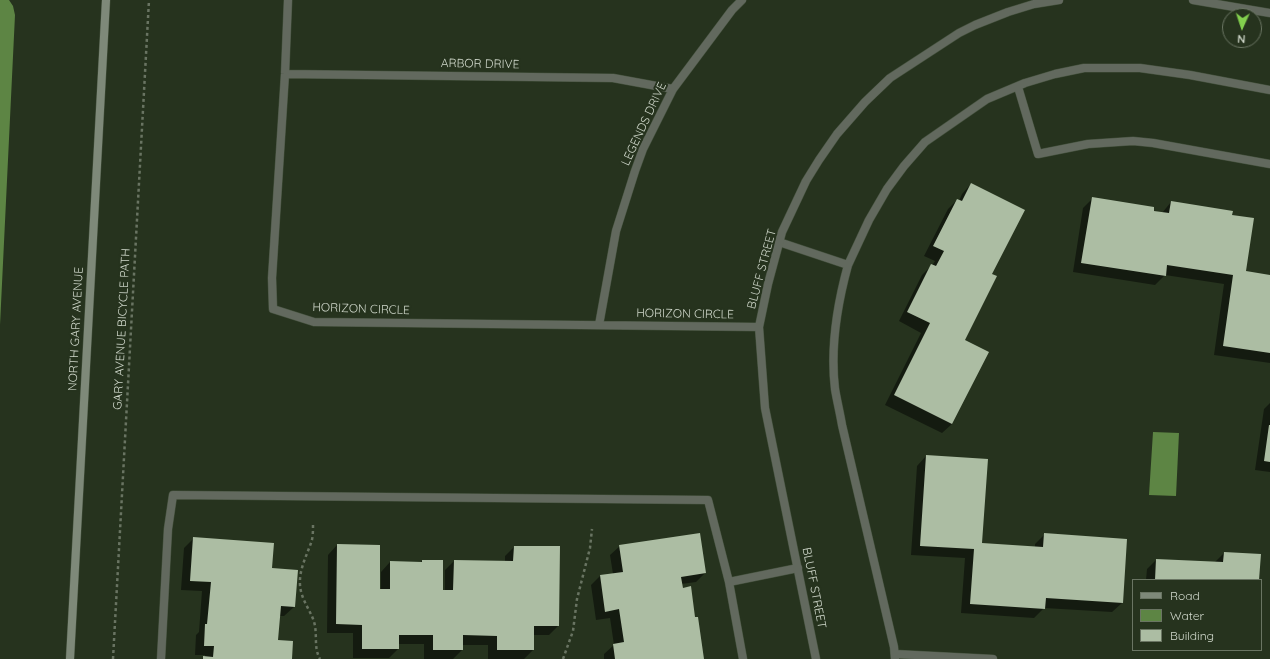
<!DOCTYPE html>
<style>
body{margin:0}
#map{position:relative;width:1270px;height:659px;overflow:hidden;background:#26331e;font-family:Quicksand,sans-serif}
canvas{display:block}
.legend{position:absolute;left:1132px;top:579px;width:130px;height:72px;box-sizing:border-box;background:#26331e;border:1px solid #6a7563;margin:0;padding:5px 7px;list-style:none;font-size:12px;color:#cfd7ca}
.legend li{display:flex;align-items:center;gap:8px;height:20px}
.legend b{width:20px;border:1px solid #6a7563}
.north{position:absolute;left:1222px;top:8px;width:40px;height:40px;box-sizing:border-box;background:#26331e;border:1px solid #6a7563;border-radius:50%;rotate:183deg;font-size:11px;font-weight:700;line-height:16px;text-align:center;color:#cfd7ca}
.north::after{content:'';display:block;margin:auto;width:14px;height:18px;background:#83d04e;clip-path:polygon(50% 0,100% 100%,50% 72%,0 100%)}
</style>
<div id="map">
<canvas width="1270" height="659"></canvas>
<ul class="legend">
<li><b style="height:5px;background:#7e8979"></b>Road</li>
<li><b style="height:11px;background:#5d8544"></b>Water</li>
<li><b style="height:11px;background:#acbda3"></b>Building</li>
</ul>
<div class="north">N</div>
</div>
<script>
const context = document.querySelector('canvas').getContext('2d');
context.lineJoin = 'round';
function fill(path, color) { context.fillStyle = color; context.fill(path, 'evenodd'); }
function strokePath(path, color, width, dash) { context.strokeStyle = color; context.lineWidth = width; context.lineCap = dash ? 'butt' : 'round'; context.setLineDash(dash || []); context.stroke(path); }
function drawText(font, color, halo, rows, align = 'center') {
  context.font = font + ' Quicksand,sans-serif'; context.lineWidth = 4; context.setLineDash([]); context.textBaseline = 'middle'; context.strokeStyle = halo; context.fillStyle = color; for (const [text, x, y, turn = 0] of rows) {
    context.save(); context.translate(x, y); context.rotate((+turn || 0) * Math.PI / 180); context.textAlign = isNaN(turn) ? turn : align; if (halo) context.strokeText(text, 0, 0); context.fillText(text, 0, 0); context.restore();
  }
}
const water = new Path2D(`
 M0,0h9l4,6 2,9 -15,310z
 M1153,432l26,1 -3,63 -27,-1z`);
const shadow = new Path2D(`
 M971,184l20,90 -28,66 -11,84 -10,9 -57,-28 36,-72 -22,-12 23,-46 9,-9h1l3,-5 -11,-5 24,-47 9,-9 2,1 3,-7z
 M1092,199l70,14 9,-11 60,14 13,56 26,4v87l-56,-8 10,-71 -59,-9 -10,10 -82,-13 10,-64z
 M1270,403v69l-15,-2 9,-61z
 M926,456l61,4 -6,84 54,4v-4l10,-10 81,6 -4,63 -10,9 -68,-4 -10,10 -73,-5 4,-55 -54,-3 6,-89z
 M194,538l77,31 26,2 -3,36 -10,9h-5l-2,25 14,18h-89l3,-2v-2h-10l1,-20 3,-3 3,-41 -21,-1 3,-42z
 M337,545l42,45h2v-18l9,-10 30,1 2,-2h20v30h3v-21l9,-9h51v-5l9,-9 44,79 -9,9h-16v15l-9,9h-36v-14h-26v5l-9,9h-29v-15h-26v5l-9,9h-36v-25h-26l1,-78z
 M620,546l85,27 -9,9 -15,2 13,34 9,41h-99v-5l10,-9 -4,-27 -14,2 -5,-35 9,-9 13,-2 -3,-19z
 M1224,553l34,27h-112l1,-11 9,-9 58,3z`);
const building = new Path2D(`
 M971,183l54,27 -33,64 5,2 -32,64 24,12 -37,72 -58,-29 36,-72 -23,-11 24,-48 5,2 8,-15 -11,-5 24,-47 5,2z
 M1092,197l62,10v4l15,2 2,-12 62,10 -1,4 22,3 -8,53 24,4v78l-47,-7 10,-71 -66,-10 -1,11 -85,-13z
 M1269,425h1v37l-6,-1z
 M926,455l62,4 -6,84 61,4 1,-14 83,6 -4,64 -77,-5 -1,11 -75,-5 4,-55 -54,-3z
 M700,533l6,40 -25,4 2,11 8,-2 4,31h3l6,42h-89l-2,-15 11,-2 -5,-33 -14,3 -5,-37 23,-3 -4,-27z
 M193,537l81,6 -2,25 26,2 -3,37 -14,-1 -3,34 15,1 -1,18h-89v-3l10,1 1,-11h-10l1,-22h2l4,-42 -21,-1z
 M337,544l43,1v44h10v-28l32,1v-2h21v30h10l1,-30 59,1 1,-15h46l-1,80h-25v24h-37v-14l-34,-1v15h-30v-15h-34v14h-37v-24l-26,-1z
 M1224,552l37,2 -2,26h-104l1,-21 67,3z`);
const path = new Path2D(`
 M313,525c0,6 0,13 -2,18 -5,14 -12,27 -11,42 1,16 13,28 15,41 2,12 -1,22 5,33
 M113,659l36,-659
 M563,659l10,-28 4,-32 13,-51 2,-19`);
const lane = new Path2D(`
 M1018,87l20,67 50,-10 45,-3 20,2 117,21
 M779,242l69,23 21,-45 18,-31 17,-23 21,-24 62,-43 38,-16 30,-9 29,-6h56l50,7 80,15
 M848,265c-11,40 -18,82 -13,124 2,12 5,24 7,36l52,222 1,12
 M895,654l98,5
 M161,659l7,-130 5,-34 535,5 21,82
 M743,659l-14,-77 69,-14`);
const street = new Path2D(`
 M288,0l-3,74 -13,204 1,31 41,13 445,5
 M1193,0l77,13
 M285,74l328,4 60,11
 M599,325l17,-94 19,-60 8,-22 30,-60 59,-79 10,-10
 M816,659l-51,-251 -6,-81 9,-43 14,-52 24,-51 13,-21 18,-26 28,-32 25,-24 69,-45 16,-8 33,-13 26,-8 25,-4`);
const secondary = new Path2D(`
 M70,659l36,-659`);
const streetNames = [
 ["ARBOR DRIVE",480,64,1],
 ["LEGENDS DRIVE",644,124,-65],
 ["BLUFF STREET",762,269,-75],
 ["HORIZON CIRCLE",361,309,2],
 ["HORIZON CIRCLE",685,314,1],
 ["NORTH GARY AVENUE",76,329,-87],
 ["GARY AVENUE BICYCLE PATH",122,329,-87],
 ["BLUFF STREET",814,588,79]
];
fill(water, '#5d8544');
fill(shadow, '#0007');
fill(building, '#acbda3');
strokePath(lane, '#44513d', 9);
strokePath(street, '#44513d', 9);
strokePath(secondary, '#44513d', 9);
strokePath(path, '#697462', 2.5, [3, 3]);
strokePath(lane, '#62695e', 8);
strokePath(street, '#62695e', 8);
strokePath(secondary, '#7e8979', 8);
drawText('12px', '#cfd7ca', '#26331e', streetNames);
</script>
